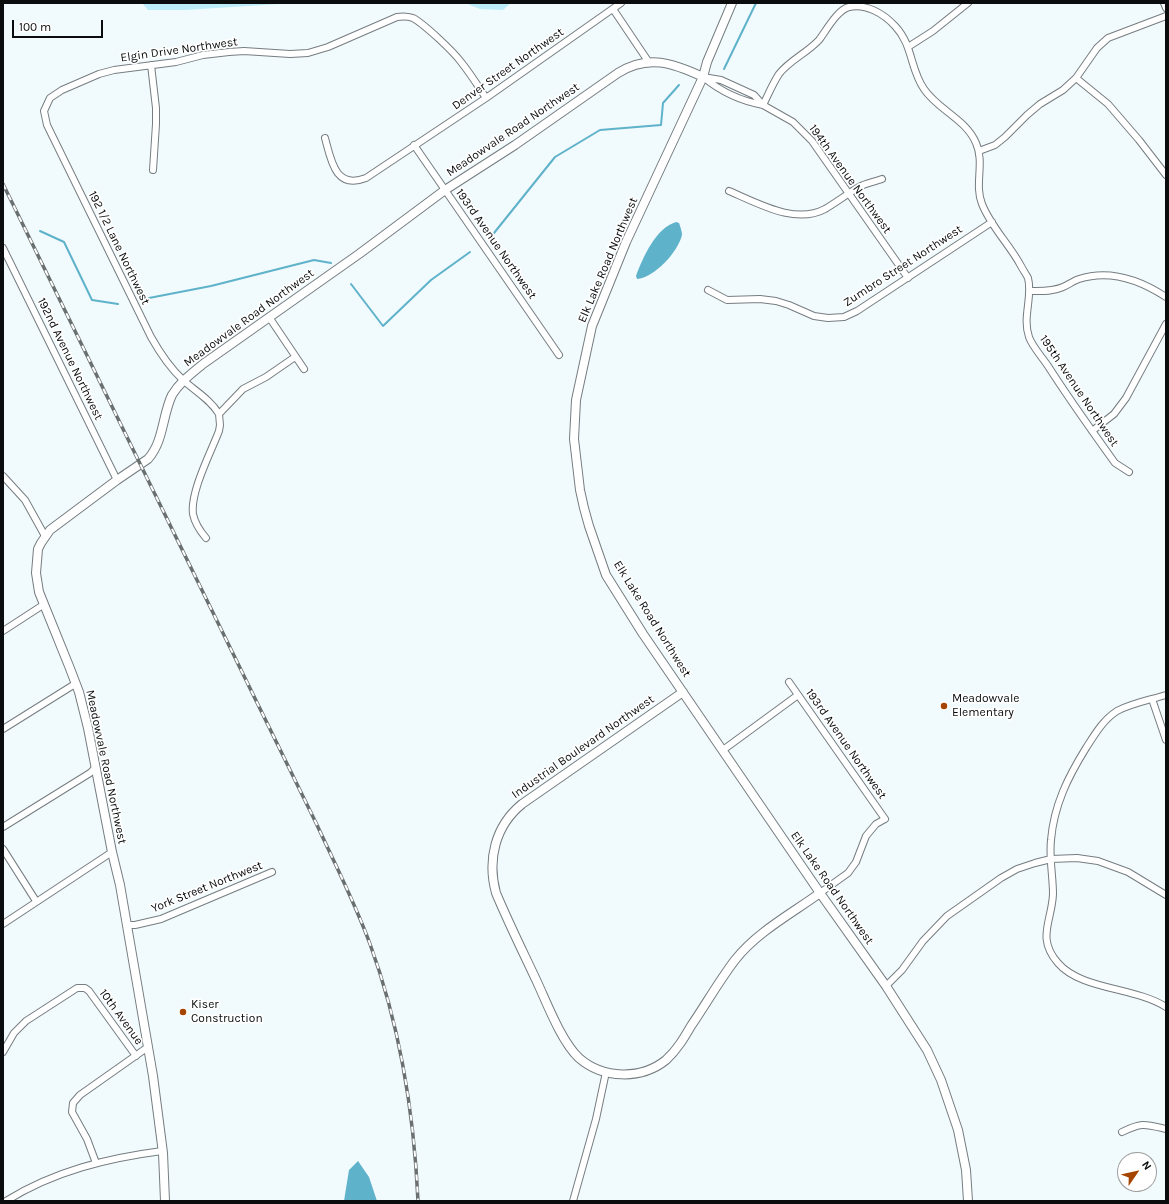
<!DOCTYPE html>
<style>
body{margin:0}
#map{position:relative;width:1169px;height:1204px;overflow:hidden;background:#f1fafc;font-family:Karla,sans-serif}
canvas{display:block}
.frame{position:absolute;inset:0;border:4px solid #0a0c0d;pointer-events:none}
.north{position:absolute;left:1117px;top:1152px;width:40px;height:40px;box-sizing:border-box;background:#fff;border:1px solid #9d9e9e;border-radius:50%;rotate:56deg;font-size:11px;font-weight:700;line-height:16px;text-align:center;color:#0a0c0d}
.north::after{content:'';display:block;margin:auto;width:14px;height:18px;background:#a54400;clip-path:polygon(50% 0,100% 100%,50% 72%,0 100%)}
.scale{position:absolute;left:12px;top:20px;width:91px;height:18px;box-sizing:border-box;border:2px solid #0a0c0d;border-top:0;padding-left:5px;font-size:12px;line-height:14px;white-space:nowrap;color:#0a0c0d;-webkit-text-stroke:3px #fff;paint-order:stroke}
</style>
<div id="map">
<canvas width="1169" height="1204"></canvas>
<div class="frame"></div>
<div class="north">N</div>
<div class="scale">100 m</div>
</div>
<script>
const context = document.querySelector('canvas').getContext('2d');
context.lineJoin = 'round';
function fill(path, color) { context.fillStyle = color; context.fill(path, 'evenodd'); }
function strokePath(path, color, width, dash) { context.strokeStyle = color; context.lineWidth = width; context.lineCap = dash ? 'butt' : 'round'; context.setLineDash(dash || []); context.stroke(path); }
function drawText(font, color, halo, rows, align = 'center') {
  context.font = font + ' Karla,sans-serif'; context.lineWidth = 3.5; context.setLineDash([]); context.textBaseline = 'middle'; context.strokeStyle = halo; context.fillStyle = color; for (const [text, x, y, turn = 0] of rows) {
    context.save(); context.translate(x, y); context.rotate((+turn || 0) * Math.PI / 180); context.textAlign = isNaN(turn) ? turn : align; if (halo) context.strokeText(text, 0, 0); context.fillText(text, 0, 0); context.restore();
  }
}
const green = new Path2D(`
 M142,3h144l-7,1 -94,6h-37z
 M465,3h46l-8,7 -23,-1z`);
const water = new Path2D(`
 M676,222l3,1c1,3 3,8 3,12 -4,17 -28,43 -45,44l-1,-3c7,-19 20,-48 40,-54z
 M358,1161l11,16 8,24h-33l5,-31z`);
const stream = new Path2D(`
 M724,69l32,-66
 M40,231l24,11 28,58 26,4
 M490,238l65,-81 45,-27 61,-5 2,-22 16,-18
 M351,284l32,42 48,-46 39,-28
 M149,298l62,-12 103,-26 17,3`);
const minor = new Path2D(`
 M1164,3l2,5
 M613,9l35,52
 M908,47l25,-16 35,-28
 M151,65l5,43v16l-3,46
 M703,77l18,3 33,15 9,10c-22,-4 -43,-14 -60,-28z
 M1076,78l32,26 31,36 27,35
 M325,138c6,22 10,52 41,40l120,-80 135,-95
 M414,145l145,210
 M979,151l16,-6 10,-8 22,-22 13,-11 23,-14 13,-12 21,-30 11,-10 58,-22
 M729,191c29,12 66,34 96,18 12,-7 22,-15 34,-22 6,-4 15,-5 23,-8
 M3,248l114,232
 M908,278l-96,-137 -19,-19 -30,-17c5,-10 10,-22 16,-31 11,-14 28,-21 40,-34 7,-9 18,-30 30,-33 17,-4 35,7 46,19 18,19 15,43 29,63 14,21 42,30 52,54 9,20 -2,41 6,61 9,23 28,41 39,62 2,4 5,8 7,12 5,19 -6,39 1,59 3,9 13,20 19,29 21,33 44,65 67,97l14,9
 M708,290l19,10 33,-1 16,2 13,4 25,11 14,2 16,-1 13,-6 135,-89
 M1029,291c11,0 23,1 34,-4 5,-2 10,-6 16,-8 31,-10 61,1 87,18
 M269,317l35,52
 M219,414c-9,-15 -24,-23 -36,-34 -14,-13 -23,-27 -32,-43l-104,-212 -3,-14 6,-13 12,-8 37,-16 15,-4 62,-8 27,-7 26,-3 15,-1 46,3 18,-1 20,-6 69,-30c6,-1 10,-1 16,1 11,6 40,33 48,44 9,11 17,24 25,36
 M1092,431l22,-17 12,-16 40,-74
 M3,476l22,24 20,36
 M206,538c-6,-7 -11,-14 -13,-24 -3,-22 18,-62 26,-83l1,-6 -1,-11 24,-25 23,-12 29,-20
 M3,631l40,-26
 M789,682l96,137 -9,5 -10,12 -10,26 -8,11 -28,20
 M1166,695c-16,5 -34,8 -49,16 -14,9 -22,23 -31,37 -18,29 -32,57 -35,92 -2,18 2,36 2,54 -1,27 -17,44 5,69 23,27 77,24 108,44
 M1152,699l14,41
 M3,729l72,-45
 M723,750l75,-55
 M3,827l87,-54 5,-5
 M3,849l33,52
 M3,924l109,-72
 M127,925h8l26,-6 111,-47
 M886,986l16,-16 21,-29 24,-25 54,-38 16,-9 18,-6 16,-4 26,-1 21,3 30,11 38,23
 M3,1052l11,-19 12,-12 51,-33h8l4,3 47,65
 M1122,1132c20,-10 23,-8 44,-3
 M96,1163l-9,-24 -15,-27 1,-9 7,-8 68,-48
 M6,1201c48,-30 102,-43 156,-50
 M573,1201l23,-82 10,-47`);
const tertiary = new Path2D(`
 M732,3l-25,59 -4,15 -77,165 -34,84 -16,74 -2,39 6,51 4,18 5,18 17,49 37,59 177,259 66,93 41,64 14,30 17,50 8,40 2,31
 M683,692l-161,112c-27,22 -35,56 -26,89 13,31 28,61 42,91 10,22 24,58 41,74 24,21 62,22 87,2 11,-10 18,-22 25,-34 15,-22 28,-45 44,-66 22,-28 56,-46 85,-67
 M165,1201l-2,-48 -10,-77 -33,-191 -8,-33 -24,-124 -9,-36 -10,-26 -30,-74 -3,-19 2,-24 3,-6 9,-13 67,-50 31,-21c16,-18 14,-43 24,-64 8,-13 19,-21 31,-31l156,-110 86,-64 70,-45 103,-72c30,-19 55,-10 85,4`);
const rail = new Path2D(`
 M3,184l314,641c18,39 38,78 53,119 30,82 44,169 48,257`);
const markers = [
 [944,706,4,"#a54400"],
 [183,1012,4,"#a54400"]
];
const streetNames = [
 ["Elgin Drive Northwest",179,50,-8],
 ["Denver Street Northwest",508,69,-35],
 ["Meadowvale Road Northwest",513,130,-34],
 ["194th Avenue Northwest",850,179,54],
 ["193rd Avenue Northwest",496,244,55],
 ["192 1/2 Lane Northwest",119,248,64],
 ["Elk Lake Road Northwest",608,260,-67],
 ["Zumbro Street Northwest",903,266,-33],
 ["Meadowvale Road Northwest",249,318,-36],
 ["192nd Avenue Northwest",70,359,64],
 ["195th Avenue Northwest",1079,391,56],
 ["Elk Lake Road Northwest",652,619,58],
 ["193rd Avenue Northwest",846,744,55],
 ["Industrial Boulevard Northwest",583,747,-35],
 ["Meadowvale Road Northwest",106,767,78],
 ["York Street Northwest",207,887,-22],
 ["Elk Lake Road Northwest",832,888,55],
 ["10th Avenue",121,1017,54]
];
const poiNames = [
 ["Meadowvale",952,699],
 ["Elementary",952,713],
 ["Kiser",191,1005],
 ["Construction",191,1019]
];
fill(green, '#bdedfb');
fill(water, '#5eb2ca');
strokePath(stream, '#5eb2ca', 2);
strokePath(minor, '#767d80', 8);
strokePath(tertiary, '#767d80', 10);
strokePath(minor, '#fff', 6);
strokePath(tertiary, '#fff', 8);
strokePath(rail, '#6a6f70', 3.5);
strokePath(rail, '#fff', 2, [6]);
for (const [x, y, r, color] of markers) { const dot = new Path2D(); dot.arc(x, y, r, 0, 2 * Math.PI); context.fillStyle = color; context.fill(dot); strokePath(dot, '#fff', 1.5); }
drawText('12px', '#0a0c0d', '#fff', streetNames);
drawText('12px', '#0a0c0d', '#fff', poiNames, 'left');
</script>
